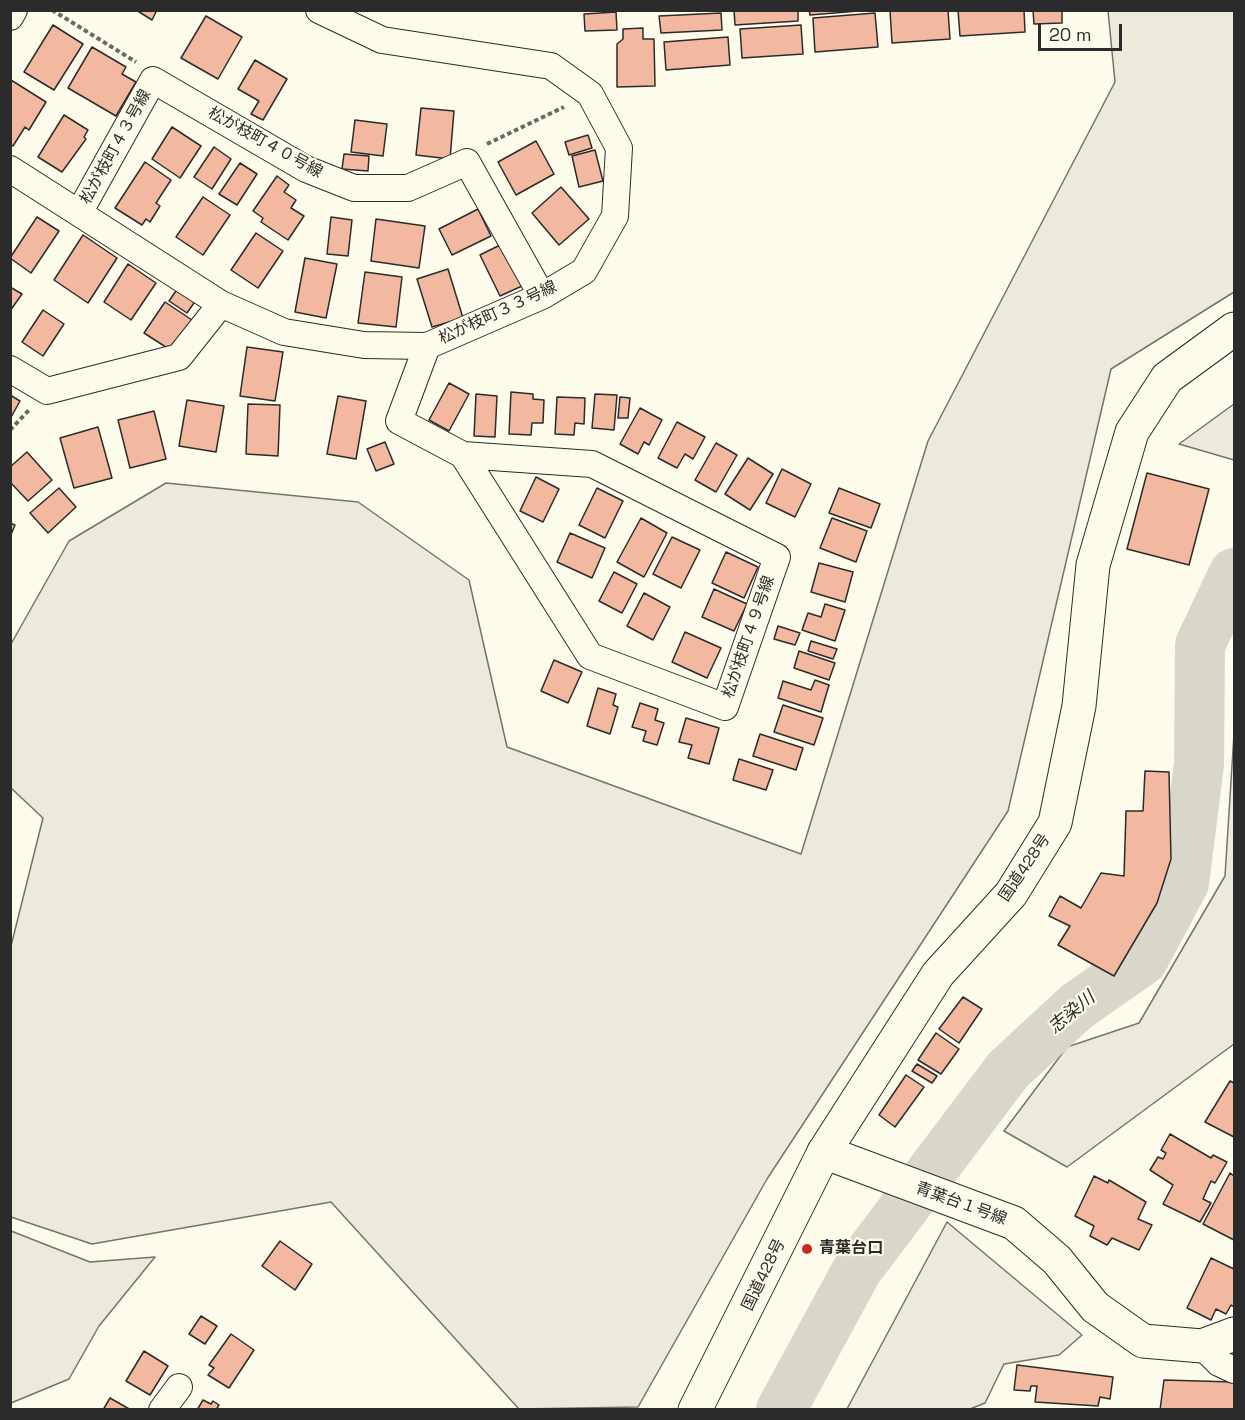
<!DOCTYPE html>
<meta charset="utf-8">
<style>
body{margin:0}
#map{position:relative;width:1245px;height:1420px;overflow:hidden;background:#fdfbea;font-family:"Space Grotesk",sans-serif}
canvas{display:block}
.frame{position:absolute;inset:0;border:12px solid #2b2b2b;pointer-events:none}
.scale{position:absolute;left:1038px;top:24px;width:84px;height:27px;box-sizing:border-box;border:3px solid #2b2b2b;border-top:0;padding-left:8px;font-size:18px;line-height:21px;white-space:nowrap;color:#2b2b2b;-webkit-text-stroke:4px #fdfbea;paint-order:stroke}
</style>
<div id="map">
<canvas width="1245" height="1420"></canvas>
<div class="frame"></div>
<div class="scale">20 m</div>
</div>
<script>
const context = document.querySelector('canvas').getContext('2d');
context.lineJoin = 'round';
function fill(path, color) { context.fillStyle = color; context.fill(path, 'evenodd'); }
function strokePath(path, color, width, dash) { context.strokeStyle = color; context.lineWidth = width; context.lineCap = dash ? 'butt' : 'round'; context.setLineDash(dash || []); context.stroke(path); }
function drawText(font, color, halo, rows, align = 'center') {
  context.font = font + ' "Space Grotesk","Noto Sans JP",sans-serif'; context.lineWidth = 4.5; context.setLineDash([]); context.textBaseline = 'middle'; context.strokeStyle = halo; context.fillStyle = color; for (const [text, x, y, turn = 0] of rows) {
    context.save(); context.translate(x, y); context.rotate((+turn || 0) * Math.PI / 180); context.textAlign = isNaN(turn) ? turn : align; if (halo) context.strokeText(text, 0, 0); context.fillText(text, 0, 0); context.restore();
  }
}
const green = new Path2D(`
 M1108,11h126v281l-123,77 -103,442 -241,368 -129,228 -119,2 -188,-207 -239,42 -81,-27v-271l32,-128 -32,-30v-144l58,-103 97,-58 192,19 111,78 38,167 294,107 127,-413 187,-359z
 M1234,404v56l-55,-16z
 M1234,734v310l-167,123 -63,-36 63,-84 72,-24 86,-147z
 M947,1222l135,113 -23,20 -55,9 -19,39 -15,6h-123z
 M11,1231l79,31 65,-5 -56,69 -30,53 -58,24z`);
const river = new Path2D(`
 M781,1410l76,-140 151,-200 68,-63 67,-47 41,-77 15,-119 1,-119 34,-72`);
const building = new Path2D(`
 M136,10h21l-5,10z
 M734,10h64v11l-63,4z
 M809,10h62l-61,5z
 M890,10h58l2,29 -58,4z
 M958,10h66l1,22 -65,4z
 M1033,10h29v13l-28,1z
 M616,12l1,18 -32,1 -1,-17z
 M721,13l1,17 -61,3 -2,-17z
 M875,13l3,34 -63,5 -2,-34z
 M206,16l36,21 -24,42 -37,-21z
 M53,25l30,19 -29,46 -30,-18z
 M801,25l2,29 -61,4 -2,-29z
 M643,28v11h11l1,47 -38,1v-43l6,-5v-10z
 M728,37l2,28 -64,5 -2,-28z
 M92,47l34,20 -4,7 14,8 -20,34 -48,-28z
 M255,60l32,19 -24,41 -12,-6 8,-13 -21,-12z
 M11,80l35,22 -17,28 -4,-3 -12,19 -3,-2z
 M421,108l33,3 -4,48 -34,-4z
 M64,115l24,15 -4,7 2,2 -24,33 -24,-15z
 M355,120l32,4 -4,32 -32,-4z
 M172,127l29,19 -21,32 -28,-19z
 M588,135l4,13 -23,7 -4,-13z
 M536,141l18,33 -38,21 -18,-33z
 M214,147l17,12 -19,30 -18,-12z
 M595,150l8,31 -24,6 -7,-31z
 M344,154l25,2 -1,15 -26,-2z
 M145,162l26,18 -15,23 4,3 -10,16 -4,-3 -4,6 -27,-17z
 M240,163l17,11 -20,31 -18,-11z
 M277,176l12,9 -5,7 12,8 -5,8 13,8 -16,24 -27,-18 2,-4 -10,-7z
 M561,187l28,32 -30,26 -27,-32z
 M203,197l27,18 -27,40 -27,-18z
 M478,209l13,27 -39,19 -13,-26z
 M37,217l22,14 -28,42 -21,-15z
 M331,217l21,3 -4,36 -21,-2z
 M376,219l49,7 -6,42 -48,-7z
 M256,233l27,18 -25,37 -27,-18z
 M83,235l34,23 -29,45 -34,-23z
 M502,244l20,42 -22,10 -20,-41z
 M305,258l32,6 -11,54 -31,-6z
 M128,264l28,19 -25,37 -27,-18z
 M448,269l15,49 -31,9 -15,-48z
 M365,272l37,5 -6,50 -38,-4z
 M10,287l12,7 -12,17z
 M178,288l18,12 -9,13 -18,-12z
 M165,302l27,18 -20,31 -28,-18z
 M43,310l21,14 -21,32 -21,-14z
 M247,347l36,5 -8,49 -35,-5z
 M449,383l20,11 -20,37 -20,-11z
 M511,392l22,2v5l11,1 -1,23h-11l-1,12 -22,-1z
 M476,394l21,2 -2,41 -21,-1z
 M595,394l22,1 -3,35 -22,-2z
 M10,395l10,6 -10,18z
 M338,396l28,5 -10,58 -29,-5z
 M557,397l28,1 -1,26 -9,-1 -1,12 -19,-1z
 M620,397l10,1 -2,20h-10z
 M187,400l37,6 -8,46 -37,-6z
 M248,404l32,1 -2,51 -32,-2z
 M640,408l22,12 -13,25 -5,-3 -6,12 -18,-10z
 M154,411l12,48 -36,9 -12,-48z
 M677,422l28,15 -12,22 -8,-5 -8,14 -19,-10z
 M98,427l14,51 -38,10 -14,-50z
 M385,442l9,22 -18,7 -9,-22z
 M716,443l21,12 -21,37 -21,-12z
 M27,452l25,28 -24,21 -18,-19v-15z
 M748,458l25,16 -23,36 -25,-16z
 M782,469l29,15 -16,33 -29,-14z
 M1147,473l62,16 -20,76 -62,-16z
 M536,477l23,12 -16,33 -23,-11z
 M59,488l17,19 -28,26 -18,-20z
 M597,488l26,13 -18,37 -26,-13z
 M839,488l41,16 -9,24 -42,-15z
 M641,518l26,15 -23,44 -27,-15z
 M832,518l35,13 -11,31 -36,-14z
 M10,523l5,2 -5,12z
 M570,533l35,15 -13,30 -35,-16z
 M672,537l28,13 -19,38 -28,-14z
 M726,552l32,15 -14,31 -32,-15z
 M819,563l34,9 -8,30 -34,-10z
 M614,572l23,12 -15,29 -23,-12z
 M714,589l33,15 -13,27 -32,-14z
 M644,593l26,14 -17,33 -26,-14z
 M825,604l20,6 -10,31 -33,-11 6,-17 13,4z
 M778,626l22,7 -5,12 -21,-6z
 M685,632l36,16 -14,30 -35,-16z
 M811,641l26,8 -4,10 -25,-8z
 M799,651l36,12 -6,17 -35,-12z
 M554,660l28,12 -14,31 -27,-12z
 M815,680l14,5 -8,27 -43,-14 5,-17 28,9z
 M598,688l18,6 -3,11 5,2 -8,27 -23,-8z
 M640,703l18,6 -3,11 9,3 -7,22 -14,-4 3,-10 -14,-4z
 M783,705l40,13 -9,27 -40,-13z
 M686,718l33,10 -10,36 -21,-6 4,-13 -13,-3z
 M760,734l43,14 -7,22 -43,-14z
 M739,759l34,11 -7,20 -33,-10z
 M1145,771l24,1 2,87 -14,44 -43,73 -56,-31 12,-19 -21,-10 11,-20 21,12 20,-35 23,3 2,-65h17z
 M963,997l19,12 -23,34 -20,-14z
 M936,1033l23,16 -18,25 -23,-14z
 M917,1064l20,12 -5,7 -20,-12z
 M906,1075l18,12 -29,40 -16,-12z
 M1230,1081l4,2v54l-29,-15z
 M1170,1134l41,24 2,-3 14,7 -12,21 -4,-2 -8,18 8,4 -11,19 -37,-18 10,-19 -23,-15 8,-13 5,2 3,-6 -5,-3z
 M1230,1173l4,3v64l-31,-16z
 M1094,1176l14,7 1,-3 37,22 -8,17 14,6 -13,25 -27,-12 -5,7 -17,-9 4,-10 -19,-10z
 M280,1241l32,23 -17,26 -33,-24z
 M1211,1258l23,11v38l-3,-2 -5,9 -10,-5 -5,11 -24,-12z
 M201,1316l16,10 -12,18 -16,-10z
 M231,1334l23,16 -25,38 -21,-13 6,-7 -5,-3z
 M144,1351l24,15 -18,29 -24,-14z
 M1017,1365l96,12 -3,22 -10,-2 -2,9 -63,-4 2,-16h-6l-1,5 -16,-1z
 M1164,1380l70,2v28h-74z
 M110,1398l21,12h-28z
 M203,1400l8,4 2,-3 6,4 -3,5h-19z`);
const path = new Path2D(`
 M52,10l84,52
 M487,144l77,-37
 M10,430l20,-21`);
const street = new Path2D(`
 M10,17l4,-7
 M10,169l211,135 63,28 80,13 63,1 115,-50 42,-25 31,-55 4,-68 -29,-54 -39,-28 -169,-26 -63,-30
 M79,213l74,-133 153,89 48,19h54l59,-26 75,134
 M427,346l-28,75 64,34 127,201 135,51 52,-150 -185,-93 -129,-9
 M10,369l37,22 132,-34 42,-53
 M1202,1346l17,17 15,7
 M162,1410l17,-23`);
const secondary = new Path2D(`
 M824,1152l190,71 43,37 38,47 48,34 59,5 32,-12`);
const highway = new Path2D(`
 M695,1410l129,-258 114,-178 73,-80 44,-71 24,-117 14,-141 39,-133 35,-54 67,-49`);
const markers = [
 [807,1249,6,"#c62828"]
];
const streetNames = [
 ["松が枝町４０号線",265,143,29],
 ["松が枝町４３号線",116,147,-61],
 ["松が枝町３３号線",498,313,-25],
 ["松が枝町４９号線",749,637,-71],
 ["国道428号",1025,868,-56],
 ["青葉台１号線",961,1204,20],
 ["国道428号",764,1275,-64]
];
const poiNames = [
 ["青葉台口",819,1249]
];
const waterNames = [
 ["志染川",1072,1013,-40]
];
fill(green, '#ecebdb');
strokePath(green, '#74746e', 1.5);
strokePath(river, '#d8d7c9', 50);
fill(building, '#f2b8a0');
strokePath(building, '#2b2b2b', 1.5);
strokePath(street, '#2b2b2b', 28);
strokePath(secondary, '#2b2b2b', 35);
strokePath(highway, '#2b2b2b', 35);
strokePath(path, '#6a6964', 4, [4.5, 3]);
strokePath(street, '#fdfbea', 26);
strokePath(secondary, '#fdfbea', 33);
strokePath(highway, '#fdfbea', 33);
for (const [x, y, r, color] of markers) { const dot = new Path2D(); dot.arc(x, y, r, 0, 2 * Math.PI); context.fillStyle = color; context.fill(dot); strokePath(dot, '#fdfbea', 2); }
drawText('16px', '#2b2b2b', '#fdfbea', streetNames);
drawText('bold 16px', '#2b2b2b', '#fdfbea', poiNames, 'left');
drawText('italic 18px', '#2b2b2b', '#fdfbea', waterNames);
</script>
